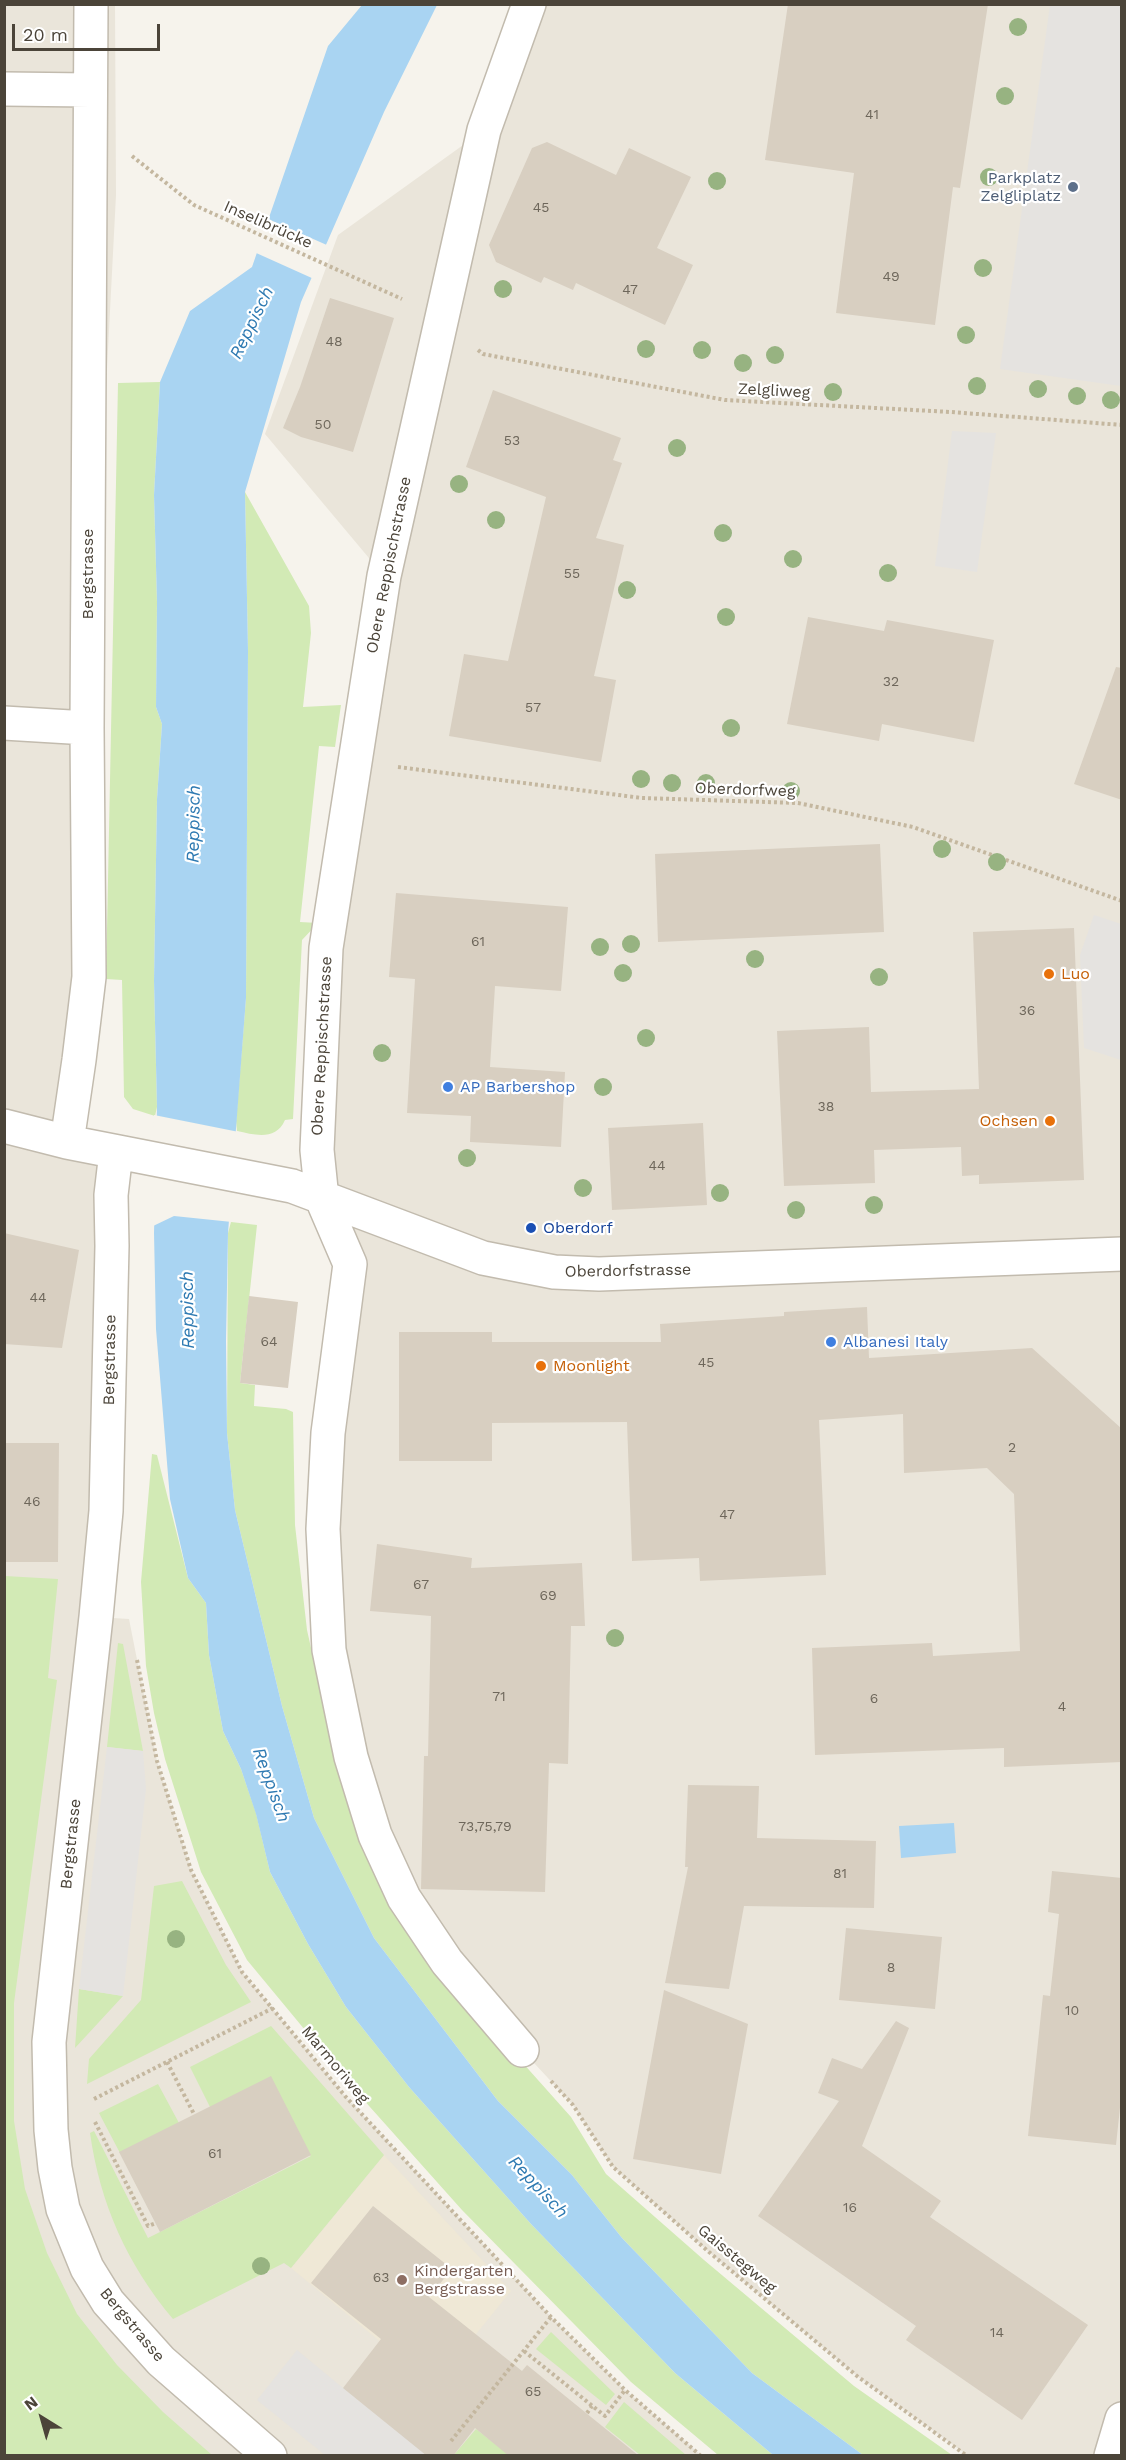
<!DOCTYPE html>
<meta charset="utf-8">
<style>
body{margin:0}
#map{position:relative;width:1126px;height:2460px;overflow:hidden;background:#f6f3ec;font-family:"Work Sans",sans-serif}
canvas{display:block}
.frame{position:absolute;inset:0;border:6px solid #4b4439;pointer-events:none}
.north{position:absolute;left:12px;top:2388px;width:60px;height:60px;-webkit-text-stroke:4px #fff;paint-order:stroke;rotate:323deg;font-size:16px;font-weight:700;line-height:24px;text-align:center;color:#4b4439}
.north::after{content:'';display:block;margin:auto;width:21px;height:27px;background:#4b4439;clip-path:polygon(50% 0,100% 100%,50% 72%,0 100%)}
.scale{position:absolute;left:12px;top:24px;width:148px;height:27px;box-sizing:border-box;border:3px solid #4b4439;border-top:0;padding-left:8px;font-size:18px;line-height:21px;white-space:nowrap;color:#4b4439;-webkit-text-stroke:4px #fff;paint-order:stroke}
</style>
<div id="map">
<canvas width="1126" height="2460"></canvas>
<div class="frame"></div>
<div class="north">N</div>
<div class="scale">20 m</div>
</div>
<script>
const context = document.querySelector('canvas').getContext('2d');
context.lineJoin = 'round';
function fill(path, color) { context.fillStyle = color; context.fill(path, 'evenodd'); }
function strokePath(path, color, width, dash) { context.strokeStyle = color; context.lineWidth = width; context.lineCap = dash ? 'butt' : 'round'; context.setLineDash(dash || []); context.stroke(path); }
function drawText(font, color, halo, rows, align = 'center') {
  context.font = font + ' "Work Sans",sans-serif'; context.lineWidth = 4.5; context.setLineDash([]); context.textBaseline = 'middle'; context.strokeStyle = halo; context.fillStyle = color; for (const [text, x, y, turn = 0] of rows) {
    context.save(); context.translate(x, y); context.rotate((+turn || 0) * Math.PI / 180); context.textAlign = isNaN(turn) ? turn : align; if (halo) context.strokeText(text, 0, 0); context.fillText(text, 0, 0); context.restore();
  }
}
const residential = new Path2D(`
 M115,4l1,191 -49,947 49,10 -19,465 32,2 28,142 34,109 51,102 103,124 206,221 74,73 76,65 -696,1 -1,-2451z
 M529,5h592v2450h-154l-110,-79 -148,-124 -96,-85 -40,-62 -51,-55 -118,-152 -75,-248 21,-385 -33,-115 67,-574 -119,-142 73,-199 146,-105z`);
const education = new Path2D(`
 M384,2155l127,136 -77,95 -143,-118z`);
const green = new Path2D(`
 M160,382l-6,113 3,107 -1,105 6,17 -5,75 -3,182 3,126 -2,9 -22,-7 -9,-12 -2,-117 -16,-1 12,-596z
 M245,492l64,114 2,27 -8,74 38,-2 -6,42 -16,-1 -19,176 18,1 -16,17 -9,179 -8,1c-9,21 -30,15 -48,11l-1,-10 10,-123 2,-347z
 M231,1222l26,3 -17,158 15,2 -1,21 32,3 7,3 2,113 12,105 31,139 101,200 132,148 35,57 98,86 150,126 98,69h-89l-111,-82 -130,-135 -50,-63 -74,-74 -124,-163 -60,-120 -32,-112 -47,-196 -8,-77 1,-200z
 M152,1454l5,1 31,123 18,25 3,52 14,76 18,38 15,44 14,59 38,72 38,63 63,80 122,137 144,149 98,82h-55l-87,-73 -169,-172 -109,-122 -106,-128 -46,-88 -36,-113 -11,-46 -8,-47 -5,-84z
 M5,1576l53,3 -10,99 9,2 -43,323v118l11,68 22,64 30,61 40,51 46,47 49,43h-207z
 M118,1643l5,1 20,107 -36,-4z
 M182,1881l44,84 25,37 -164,82 2,-25 52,-59 13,-114z
 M79,1989l44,7 -48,52z
 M271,2026l113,129 -93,113 -7,-5 -111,56c-46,-55 -73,-115 -83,-186l4,-2 54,107 163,-82 -101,-49 -20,-40z
 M158,2084l21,39 -59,30 -21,-40z
 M551,2332l64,62 -9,11 -70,-56z
 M624,2402l62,53h-46l-35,-28z
 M476,2429l33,26 -56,1z`);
const parking = new Path2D(`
 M1050,5h71v381l-121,-17z
 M952,431l44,2 -19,139 -42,-6z
 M1094,915l27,9v136l-37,-12 -4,-93z
 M107,1747l36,4 3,38 -23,207 -44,-7z
 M297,2350l46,38 84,67h-102l-68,-55z`);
const water = new Path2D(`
 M362,5h75l-53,107 -83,190 -56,190 3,159 -2,347 -18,235 -2,108 1,92 8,77 47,196 32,112 60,120 124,163 74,74 50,63 130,135 111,82h-90l-98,-82 -144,-149 -122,-137 -63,-80 -38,-63 -38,-72 -14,-58 -15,-45 -18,-38 -14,-76 -3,-52 -18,-25 -18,-79 -14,-170 -2,-96 3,-126 -3,-126 3,-182 5,-75 -6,-17 1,-105 -3,-107 6,-113 30,-71 62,-44 76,-221z
 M954,1823l2,30 -55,5 -2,-32z`);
const pier = new Path2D(`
 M266,218l63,28 -15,33 -60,-27z
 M154,1115l85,17 -7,90 -58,-6 -23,11z`);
const building = new Path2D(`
 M788,4h200l-28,184 -7,-1 -18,138 -99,-12 18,-140 -89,-13z
 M547,142l69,33 13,-27 62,29 -34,71 36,17 -28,60 -89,-42 -3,7 -29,-13 -3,6 -45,-21 -7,-17 43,-97z
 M330,298l64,20 -41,134 -52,-15 -18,-9 17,-41z
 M493,390l128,48 -8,22 9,3 -26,75 28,7 -30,131 22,4 -15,82 -152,-26 15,-82 44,7 38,-164 -80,-30z
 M808,617l76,14 3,-11 107,20 -20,102 -92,-18 -3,17 -92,-17z
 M1116,667l6,1v132l-48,-16z
 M880,844l4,88 -226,10 -3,-88z
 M396,893l172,14 -7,84 -66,-5 -5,81 75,5 -4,75 -91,-5 1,-26 -64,-3 8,-134 -26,-2z
 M1074,928l10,252 -105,4v-9l-17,1 -1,-29 -87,3 1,33 -91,3 -7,-155 92,-4 2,65 108,-3 -6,-157z
 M703,1123l4,82 -95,5 -4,-82z
 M4,1233l75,17 -17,98 -58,-4z
 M249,1296l49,6 -10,86 -48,-5z
 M867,1307l2,51 163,-10 90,81v333l-118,5v-19l-189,7 -3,-107 120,-5 1,13 87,-5 -6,-157 -27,-26 -83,5 -1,-59 -84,6 7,155 -126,6 -1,-23 -67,3 -5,-139 -135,1v38h-93v-129h93v10h169l-1,-18 124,-8v-4z
 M4,1443h55l-1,119h-54z
 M377,1544l95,14 -1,10 111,-5 3,63h-14l-3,138 -19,-1 -4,129 -124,-3 3,-133h4l3,-140 -61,-5z
 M688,1785l71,1 -2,52 119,3 -2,67 -130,-2 -15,83 -64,-6 23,-116h-3z
 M1052,1871l70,7v211l-6,56 -88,-9 15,-141 7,1 9,-82 -11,-2z
 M846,1928l96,9 -7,72 -96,-9z
 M664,1990l84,34 -27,150 -88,-15z
 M896,2021l13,7 -47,118 79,55 -11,16 158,108 -66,95 -116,-80 10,-14 -158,-110 81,-115 -21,-8 14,-35 30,11z
 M271,2076l40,79 -151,77 -41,-80z
 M373,2206l79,63 -23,28 93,74 5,-6 112,91h-130l-34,-28 -22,28h-26l-84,-68 38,-49 -70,-56z`);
const path = new Path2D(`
 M132,156l62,49 208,94
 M478,350l5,4 242,46 226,12 171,13
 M398,767l244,31 156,5 115,24 209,74
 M137,1660l20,101 34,109 51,102 103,124 206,221 74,73 76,66
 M167,2062l27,52
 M551,2081l22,24 40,62 96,85 148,124 110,80
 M94,2099l179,-91
 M95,2122l53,104 8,-3
 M524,2351l81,65 20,-26
 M587,2413l5,-7
 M451,2441l100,-124`);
const minor = new Path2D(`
 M4,89l86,1
 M4,723l83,5
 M4,1126l63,16 225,44 191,72 71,14 45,2 523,-20
 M67,1142l12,-82 10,-83 -2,-249 4,-724
 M116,1152l-5,43 1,51 -6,265 -10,106 -47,425 2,88 4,38 8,41 24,59 21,34 53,59 109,95
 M522,2050l-75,-88 -43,-64 -29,-63 -24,-78 -22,-107 -6,-121 5,-96 22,-169 -28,-65 -5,-49 9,-202 58,-372 100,-446 45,-126
 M1111,2456l11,-37`);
const trees = [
 [1018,27],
 [1005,96],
 [989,177],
 [717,181],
 [983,268],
 [503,289],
 [966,335],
 [646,349],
 [702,350],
 [775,355],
 [743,363],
 [977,386],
 [1038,389],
 [833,392],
 [1077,396],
 [1111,400],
 [677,448],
 [459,484],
 [496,520],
 [723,533],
 [793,559],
 [888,573],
 [627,590],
 [726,617],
 [731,728],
 [641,779],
 [672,783],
 [706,783],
 [791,791],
 [942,849],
 [997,862],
 [631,944],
 [600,947],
 [755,959],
 [623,973],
 [879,977],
 [646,1038],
 [382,1053],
 [603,1087],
 [467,1158],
 [583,1188],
 [720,1193],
 [874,1205],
 [796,1210],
 [615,1638],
 [176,1939],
 [261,2266]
];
const markers = [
 [1073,187,6,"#5c6f8a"],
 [1049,974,6,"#e8710a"],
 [448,1087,6,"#3f7fe0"],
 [1050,1121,6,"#e8710a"],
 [531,1228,6,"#1a4fb4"],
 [831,1342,6,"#3f7fe0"],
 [541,1366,6,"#e8710a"],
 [402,2280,6,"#8d6e63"]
];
const numberNames = [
 ["41",872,115],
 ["45",541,208],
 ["49",891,277],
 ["47",630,290],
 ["48",334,342],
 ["50",323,425],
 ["53",512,441],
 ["55",572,574],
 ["32",891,682],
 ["57",533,708],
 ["61",478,942],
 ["36",1027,1011],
 ["38",826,1107],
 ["44",657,1166],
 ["44",38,1298],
 ["64",269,1342],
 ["45",706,1363],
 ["2",1012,1448],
 ["46",32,1502],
 ["47",727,1515],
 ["67",421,1585],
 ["69",548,1596],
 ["71",499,1697],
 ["6",874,1699],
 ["4",1062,1707],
 ["73,75,79",485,1827],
 ["81",840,1874],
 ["8",891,1968],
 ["10",1072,2011],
 ["61",215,2154],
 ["16",850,2208],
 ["63",381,2278],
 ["14",997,2333],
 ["65",533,2392]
];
const serviceNames = [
 ["Parkplatz",1061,178],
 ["Zelgliplatz",1061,196]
];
const streetNames = [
 ["Inselibrücke",268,225,24],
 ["Zelgliweg",774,391,3],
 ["Obere Reppischstrasse",389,565,-79],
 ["Bergstrasse",88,574,-90],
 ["Oberdorfweg",745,790,2],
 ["Obere Reppischstrasse",322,1046,-87],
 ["Oberdorfstrasse",628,1271,-1],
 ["Bergstrasse",110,1360,-89],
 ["Bergstrasse",71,1844,-84],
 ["Marmoriweg",335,2065,50],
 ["Gaisstegweg",737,2259,40],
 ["Bergstrasse",132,2325,50]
];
const foodNames = [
 ["Luo",1061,974],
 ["Ochsen",1038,1121,"right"],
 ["Moonlight",553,1366]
];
const shopNames = [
 ["AP Barbershop",460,1087],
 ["Albanesi Italy",843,1342]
];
const transitNames = [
 ["Oberdorf",543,1228]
];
const educationNames = [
 ["Kindergarten",414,2271],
 ["Bergstrasse",414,2289]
];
const waterNames = [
 ["Reppisch",252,323,-64],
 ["Reppisch",194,824,-89],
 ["Reppisch",188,1310,-91],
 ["Reppisch",271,1785,70],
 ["Reppisch",538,2187,47]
];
fill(residential, '#eae5da');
fill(education, '#efe8d6');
fill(green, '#d2eab5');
fill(parking, '#e5e3e0');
fill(water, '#a9d4f2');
fill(pier, '#f6f3ec');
fill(building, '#d8cfc1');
strokePath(minor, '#c2bbae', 36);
strokePath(path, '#c4b79f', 4, [3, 3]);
strokePath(minor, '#fff', 33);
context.fillStyle = '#97b381';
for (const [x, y] of trees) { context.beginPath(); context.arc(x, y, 9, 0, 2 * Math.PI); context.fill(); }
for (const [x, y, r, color] of markers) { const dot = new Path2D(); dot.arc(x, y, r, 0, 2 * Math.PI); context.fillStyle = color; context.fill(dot); strokePath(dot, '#fff', 2); }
drawText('14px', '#6e675b', null, numberNames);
drawText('16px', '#4e5e75', '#fff', serviceNames, 'right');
drawText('16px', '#4b4439', '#fff', streetNames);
drawText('16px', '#c56008', '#fff', foodNames, 'left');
drawText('16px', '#366cbe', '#fff', shopNames, 'left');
drawText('16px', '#164399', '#fff', transitNames, 'left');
drawText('16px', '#785e54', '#fff', educationNames, 'left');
drawText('italic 18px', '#2e7ab2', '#fff', waterNames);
</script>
